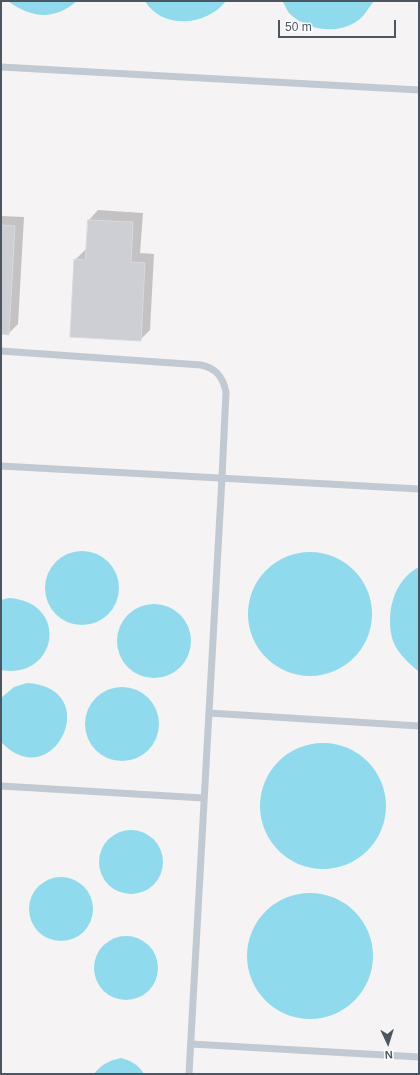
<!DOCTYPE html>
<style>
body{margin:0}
#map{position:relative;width:420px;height:1075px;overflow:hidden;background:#f5f3f3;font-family:Arial,sans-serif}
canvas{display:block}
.frame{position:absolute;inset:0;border:2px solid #4a5661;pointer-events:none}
.north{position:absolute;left:368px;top:1023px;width:40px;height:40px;-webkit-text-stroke:3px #fff;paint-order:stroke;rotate:176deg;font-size:11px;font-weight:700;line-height:16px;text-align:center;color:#4a5661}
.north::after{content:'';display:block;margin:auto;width:14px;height:18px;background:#4a5661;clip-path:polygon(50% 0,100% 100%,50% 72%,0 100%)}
.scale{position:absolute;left:278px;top:20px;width:118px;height:18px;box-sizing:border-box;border:2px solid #4a5661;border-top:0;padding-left:5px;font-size:12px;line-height:14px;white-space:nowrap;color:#4a5661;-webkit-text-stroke:3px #fff;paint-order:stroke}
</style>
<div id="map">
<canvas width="420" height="1075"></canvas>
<div class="frame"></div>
<div class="north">N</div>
<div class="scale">50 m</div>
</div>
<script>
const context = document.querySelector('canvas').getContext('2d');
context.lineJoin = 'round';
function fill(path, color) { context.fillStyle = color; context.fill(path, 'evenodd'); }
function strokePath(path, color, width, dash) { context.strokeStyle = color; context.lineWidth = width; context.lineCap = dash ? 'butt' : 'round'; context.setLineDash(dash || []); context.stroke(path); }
const water = new Path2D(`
 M8,1h69c-23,20 -46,17 -69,0z
 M145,1h81c-19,25 -64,29 -81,0z
 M282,1h92c-4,5 -7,10 -11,15 -19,20 -54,16 -73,-2 -3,-3 -5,-9 -8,-13z
 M45 588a37 37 0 1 1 74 0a37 37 0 1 1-74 0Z
 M248 614a62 62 0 1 1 124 0a62 62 0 1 1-124 0Z
 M419,567v105c-10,-9 -21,-18 -26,-31 -8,-26 0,-61 26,-74z
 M9,598c61,4 49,82 -8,72v-70z
 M117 641a37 37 0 1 1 74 0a37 37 0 1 1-74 0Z
 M27,683c79,5 26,114 -26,59v-44l13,-11z
 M85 724a37 37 0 1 1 74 0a37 37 0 1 1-74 0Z
 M260 806a63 63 0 1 1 126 0a63 63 0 1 1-126 0Z
 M99 862a32 32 0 1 1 64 0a32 32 0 1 1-64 0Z
 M29 909a32 32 0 1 1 64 0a32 32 0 1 1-64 0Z
 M247 956a63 63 0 1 1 126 0a63 63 0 1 1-126 0Z
 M94 968a32 32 0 1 1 64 0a32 32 0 1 1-64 0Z
 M121,1058c10,3 17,6 23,16h-50c8,-10 14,-13 27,-16z`);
const shadow = new Path2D(`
 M98,210l45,3 -3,40 14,1 -4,76 -10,10 -65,-80 10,-10h2l2,-30z
 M1,216l23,1 -6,107 -10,10 -7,-1z`);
const building = new Path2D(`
 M88,220l45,2 -2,40 14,1 -4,78 -71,-4 4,-78 11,1z
 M1,225l14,1 -6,109 -8,-1z`);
const service = new Path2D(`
 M1,67l418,23
 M1,351l200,14c15,3 22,12 25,27l-4,85 -33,597
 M1,466l418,23
 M209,713l210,13
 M1,786l202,12
 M191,1044l228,13`);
fill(water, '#90daee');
fill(shadow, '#0003');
fill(building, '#cdcfd5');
strokePath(building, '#d7d9de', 1);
strokePath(service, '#c1cad2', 7);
</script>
